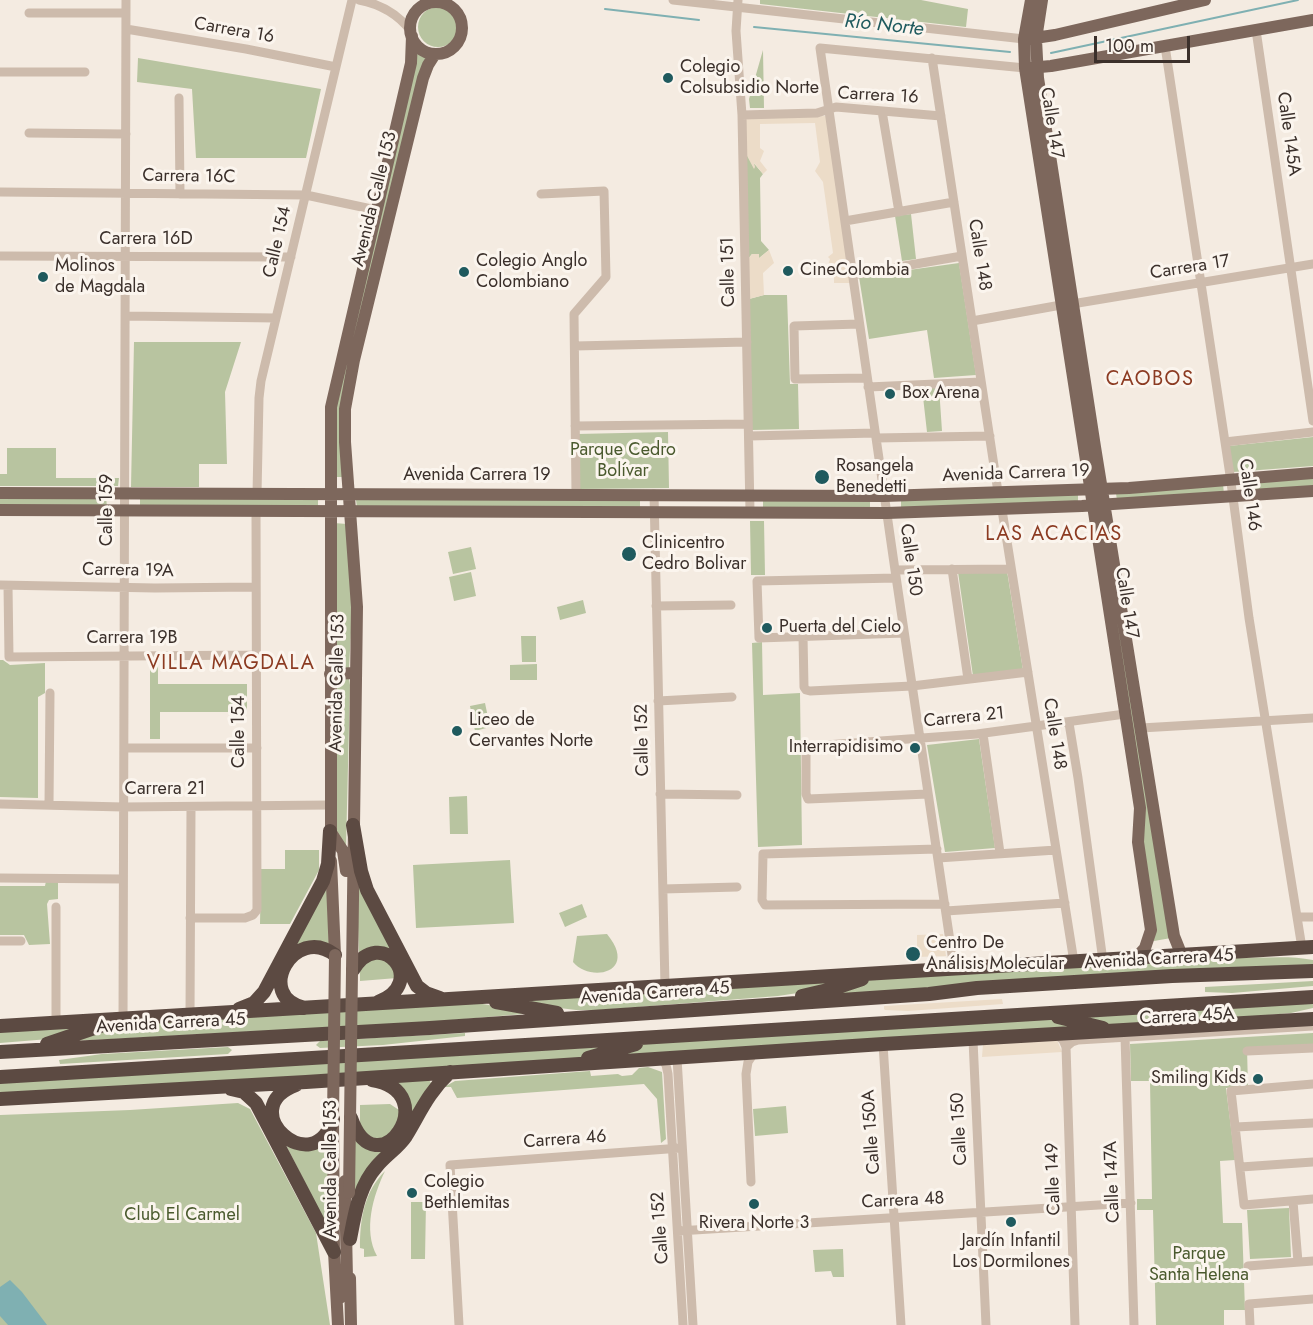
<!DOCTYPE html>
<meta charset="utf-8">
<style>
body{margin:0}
#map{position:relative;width:1313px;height:1325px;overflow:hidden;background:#f4ebe1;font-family:Jost,sans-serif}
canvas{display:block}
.scale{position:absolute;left:1094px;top:36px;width:96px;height:27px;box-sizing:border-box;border:3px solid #3b302b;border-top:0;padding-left:8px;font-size:18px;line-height:21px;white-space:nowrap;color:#3b302b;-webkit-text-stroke:4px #fbf5ee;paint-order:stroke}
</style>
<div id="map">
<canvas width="1313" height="1325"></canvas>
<div class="scale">100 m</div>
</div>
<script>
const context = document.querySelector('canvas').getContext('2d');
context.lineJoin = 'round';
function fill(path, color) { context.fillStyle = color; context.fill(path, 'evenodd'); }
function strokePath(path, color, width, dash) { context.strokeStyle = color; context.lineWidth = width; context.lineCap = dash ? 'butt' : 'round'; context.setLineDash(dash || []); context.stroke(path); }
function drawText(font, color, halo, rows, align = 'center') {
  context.font = font + ' Jost,sans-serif'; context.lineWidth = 6; context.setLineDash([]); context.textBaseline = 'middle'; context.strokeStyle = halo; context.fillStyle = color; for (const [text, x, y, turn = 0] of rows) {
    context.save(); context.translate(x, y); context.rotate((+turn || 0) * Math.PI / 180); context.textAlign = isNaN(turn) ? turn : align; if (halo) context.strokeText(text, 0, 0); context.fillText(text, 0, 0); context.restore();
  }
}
const green = new Path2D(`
 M760,0h161l47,9 -2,18 -206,-23z
 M418 27a20 20 0 1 1 40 0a20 20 0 1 1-40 0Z
 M417,49l10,7 -82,325 -2,96h-8v-67z
 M763,50l1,58h-14l-1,-9z
 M138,58l183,31 -15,69h-110l-4,-69 -55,-7z
 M746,154l17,20 -3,4 1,63 8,9 -11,9 -6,-5 -4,5z
 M911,214l5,45 -14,2 -7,-45z
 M959,263l17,112 -42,3 -7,-48 -58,9 -10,-62z
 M764,295h23l3,89h8l1,45 -47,1 -3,-131z
 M134,342h107l-16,50 2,72h-28v23h-68z
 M939,387l3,44 -15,1 -5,-44z
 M668,432l1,56 -90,1 -2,-55z
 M1313,437v29l-80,6 -4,-26z
 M7,448h49v30h63l-1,8h-118v-12h7z
 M1313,477v10l-69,5 -1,-10z
 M1223,484l1,10 -107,7 -1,-8z
 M1078,494v8l-177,8v-10z
 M0,497h106l1,10 -107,-1z
 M140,497h178v9h-178z
 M640,497v10h-283l-1,-7z
 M763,499h107v11l-107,-1z
 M750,521h14l1,54h-14z
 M334,523l13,1 6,73 -4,71 -14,1z
 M471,547l5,22 -23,5 -5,-22z
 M1007,571l16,99 -50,6 -15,-104z
 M471,572l5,24 -22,5 -5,-24z
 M1109,587h4l58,351 -17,3z
 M583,600l3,13 -26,7 -3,-13z
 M521,636h15v26h-14z
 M762,642l1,53 37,-2 2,152 -44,2 -6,-204z
 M0,660h3l7,5 35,-2v30l-7,4v101l-38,-1z
 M150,660h8v24h89v28h-87v27h-10z
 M537,664v16h-27v-15z
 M349,678l1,7 -4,162 -11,-13v-154z
 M485,703l5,24 -15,4 -5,-25z
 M979,739l16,109 -50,4 -18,-107z
 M467,796l1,38h-18l-1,-37z
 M285,850h34v20l-29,54h-30l1,-55h24z
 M510,860l4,63 -98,5 -3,-63z
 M356,870l55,110 -8,4 -7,-28 -37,-1z
 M46,881h12v18l-9,1 -2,4 3,40 -21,1 -5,-10h-24v-49h45z
 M328,883l1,62 -36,7z
 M582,904l5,13 -22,10 -6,-14z
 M607,934c32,39 -17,49 -34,28l4,-26z
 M1228,956c28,4 57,-2 85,4v5l-482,30 43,-17z
 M387,958l10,20 -37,3v-10l6,-11z
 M858,978l-47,13 -33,5 -178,14h-24l-74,-9z
 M1313,981v5l-81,7 -27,-1v-5z
 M1313,1002v6l-22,5 -169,15 -51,-11z
 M477,1003l58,10 -118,10 -344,18 27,-11 24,-7z
 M1051,1019l48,11 -501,29 40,-15z
 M96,1025l-47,14 -49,4v-13z
 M465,1033v3l-82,9 -63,3 -4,-3 4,-4z
 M1313,1033v12l-66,3 1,39 -22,1 9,72 -15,1 3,62h19l3,87h-21v15h-68l-3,-115h-16v-11h15l-2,-118h-19l-1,-37z
 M619,1046l-51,16 -568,34v-16z
 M228,1047l4,3 -4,4 -168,10 -1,-4 43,-6z
 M648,1067l14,5 4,67 -5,4 -4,-44 -13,-15 -187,14 -6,-11h-7l11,-6 135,-10 1,5 27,-2 4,2 10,-1 7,-7z
 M428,1078l4,7 -24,43 -18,-48z
 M238,1103l12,6 66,124 14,92h-330v-210l130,-5z
 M390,1104l12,8v6l-19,22 -15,-3 -8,-12v-20z
 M786,1106l2,27 -33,3 -2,-27z
 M354,1135l43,6 -44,62z
 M328,1142l2,91 -45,-90 30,6z
 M385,1171c-12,25 -22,59 -8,85l-13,1v-8l-4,-1c0,-29 4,-56 25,-77z
 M411,1202h15l-1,57h-14z
 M1289,1208l2,49 -41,2 -3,-49z
 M843,1249l1,28h-11l-2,-6 -16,1 -2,-22z`);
const plaza = new Path2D(`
 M826,116l24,167h-16v-10l-6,-8 2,-6 -2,-2 5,-4 -10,-71 -8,-11 5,-9 -5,-39 -55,1v24l4,3 -4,10 7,9 -4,4 -9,-11 1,4 -1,2 -8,-15 -1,-36z
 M769,250l5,13 -11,10 1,22 -15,4 -1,-40 4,-5h7v4z
 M943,934l3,22 -29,1v-22z
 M1002,999l1,5 -95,7 -23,-1 -1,-1v-3z
 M1057,1040l5,12 -80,5 1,-13z`);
const water = new Path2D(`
 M10,1280l12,12 25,33h-39l-8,-9v-29z`);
const stream = new Path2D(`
 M605,9l94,11
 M754,27l256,25
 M1051,53l247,-53`);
const minor = new Path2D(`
 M359,0c21,4 39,14 52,31
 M673,0l351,39
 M738,0l-2,31 6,84 8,396
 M29,13h97
 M126,29l120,20 90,18
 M1256,30l57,391
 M1165,46l65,429 19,143 53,330
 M932,58l66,434
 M0,72h85
 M179,98l1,96
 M882,111l17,101
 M742,115l75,-2 19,-6 105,9
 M29,133l97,1
 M0,192l306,3 70,15
 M541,194l63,-3 2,86 -32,37 2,180
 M845,221l109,-19
 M0,256l291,1
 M852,275l110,-19
 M1072,304l241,-40
 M125,316l151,2
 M972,321l89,-16
 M859,324l-65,2 1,53 72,-1
 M575,346l172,-4
 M868,387l113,-5
 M575,426l173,-2
 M749,436l126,-3
 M876,438l114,-2
 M1225,442l88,-10
 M257,494l2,-96 2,-17 91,-381
 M654,494l11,492
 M1002,510l72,452
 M952,569l16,110
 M895,570l116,-1
 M896,578l-139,3 2,57 145,-5
 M0,585l155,3 101,-1
 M8,586l1,71 247,-2
 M656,606l75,-1
 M803,636l1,51 2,3 4,1 102,-5 116,-14
 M658,701l74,-4
 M1069,723l9,55 25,183
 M1141,728l172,-10
 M983,734l17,119
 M124,748h133
 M660,794l77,1
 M928,794l-120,5 -2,-5v-46l6,-2 165,-12 148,-20
 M0,804l123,3 207,-2
 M49,805l1,-112
 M937,849l-174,5 -1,46 3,5 180,-1
 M938,858l118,-8
 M0,878l123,1
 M663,889l74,-2
 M56,907v116
 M946,911l119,-8
 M1297,917h16
 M190,918h55l8,-3 4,-5 -1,-400
 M0,941h21
 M954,968l-59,-398 -75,-522 205,20
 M190,1016l1,-209
 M123,1019l3,-1019
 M1057,1035l6,5 3,7 9,278
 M1125,1037l9,288
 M973,1040l13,285
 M883,1044l18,281
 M1066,1047l6,-5 6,-2 235,-14
 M1247,1051l66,-3
 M677,1058l16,267
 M662,1059l4,6 2,9 15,251
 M1313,1084l-82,7 13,114 69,-6
 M1236,1127l77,-4
 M1241,1167l72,-5
 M751,1182l-5,-108 2,-12 6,-9
 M1293,1201l5,61
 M678,1231l453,-28
 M1248,1266l65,-5
 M459,1325l-9,-160 231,-17
 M1250,1325l-1,-21 64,-5`);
const major = new Path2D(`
 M1031,0l-7,39 1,29 115,740 -2,34 13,88 -6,18 -10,11
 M1042,0l-6,39 2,39 57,369 79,489 8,20
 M410 28a26 26 0 1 1 52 0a26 26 0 1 1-52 0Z
 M1028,39l27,-4 150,-35
 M1029,68l22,-2 262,-46
 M0,493l884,3 245,-8 184,-15
 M0,510l887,3 195,-7 231,-15
 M330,674l26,-1
 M330,831l13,20 3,20
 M331,838v-431l80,-344 1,-27
 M331,861l4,94
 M353,898l4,-291 -12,-165v-33l9,-49 69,-282 5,-13 7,-11
 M333,1119l1,133 4,73
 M350,1278l1,47
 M340,1298l7,-19 -2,-98`);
const highway = new Path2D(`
 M353,825l8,46 6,19 50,96 9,7 14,5
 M353,970c27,-46 77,12 25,32
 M802,996l30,-7 30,-10
 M496,1002l61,11
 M305,1008c-52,-11 -11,-85 30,-53
 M239,1009l15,-6 10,-11 59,-111 5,-17 2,-33
 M1058,1017l45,11
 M0,1026l1313,-79
 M47,1044l56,-19
 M0,1052l430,-24 499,-34 48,-6 195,-12 141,-5
 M588,1058l48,-14
 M0,1077l1313,-80
 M296,1085c-64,24 18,98 37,34
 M231,1089l13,3 12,11 78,149
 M0,1099l306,-17 577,-38 430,-25
 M351,1118c26,74 95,-26 21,-38
 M350,1239c5,-26 9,-53 27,-73 9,-11 21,-18 29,-30 15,-25 22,-43 44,-64`);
const majorBridge = new Path2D(`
 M333,1119l2,-164
 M349,1193l4,-295`);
const markers = [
 [668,78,6,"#1f5a5e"],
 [788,271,6,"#1f5a5e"],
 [464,272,6,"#1f5a5e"],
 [43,277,6,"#1f5a5e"],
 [890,394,6,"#1f5a5e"],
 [822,477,8,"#1f5a5e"],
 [629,554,8,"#1f5a5e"],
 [767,628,6,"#1f5a5e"],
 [457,731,6,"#1f5a5e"],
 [915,748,6,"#1f5a5e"],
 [913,954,8,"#1f5a5e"],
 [1258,1079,6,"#1f5a5e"],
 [412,1193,6,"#1f5a5e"],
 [754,1204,6,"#1f5a5e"],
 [1011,1222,6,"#1f5a5e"]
];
const streetNames = [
 ["Carrera 16",234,31,10],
 ["Carrera 16",878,96,3],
 ["Calle 147",1051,123,81],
 ["Calle 145A",1288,134,82],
 ["Carrera 16C",189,177,1],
 ["Avenida Calle 153",375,199,-76],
 ["Carrera 16D",146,240],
 ["Calle 154",278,242,-77],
 ["Calle 148",979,255,81],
 ["Carrera 17",1190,268,-9],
 ["Calle 151",729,272,-91],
 ["Avenida Carrera 19",1016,474,-2],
 ["Avenida Carrera 19",477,476],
 ["Calle 146",1249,495,82],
 ["Calle 159",108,510,-90],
 ["Calle 150",910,560,82],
 ["Carrera 19A",128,571,1],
 ["Calle 147",1126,603,81],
 ["Carrera 19B",132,639],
 ["Avenida Calle 153",338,683,-89],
 ["Carrera 21",964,718,-6],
 ["Calle 154",240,732,-90],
 ["Calle 148",1054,734,81],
 ["Calle 152",643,740,-91],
 ["Carrera 21",165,790],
 ["Avenida Carrera 45",1159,960,-3],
 ["Avenida Carrera 45",655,994,-4],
 ["Carrera 45A",1187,1017,-3],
 ["Avenida Carrera 45",171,1024,-3],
 ["Calle 150",960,1129,-93],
 ["Calle 150A",872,1132,-94],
 ["Carrera 46",565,1140,-4],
 ["Avenida Calle 153",332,1169,-90],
 ["Calle 149",1054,1179,-92],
 ["Calle 147A",1113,1182,-92],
 ["Carrera 48",903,1201,-3],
 ["Calle 152",661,1228,-94]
];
const poiNames = [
 ["Colegio",680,68],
 ["Colsubsidio Norte",680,89],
 ["Colegio Anglo",476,262],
 ["Colombiano",476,283],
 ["Molinos",55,267],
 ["de Magdala",55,288],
 ["CineColombia",800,271],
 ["Box Arena",902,394],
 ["Rosangela",836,467],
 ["Benedetti",836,488],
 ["Clinicentro",642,544],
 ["Cedro Bolivar",642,565],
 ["Puerta del Cielo",779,628],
 ["Liceo de",469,721],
 ["Cervantes Norte",469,742],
 ["Interrapidisimo",903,748,"right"],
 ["Centro De",926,944],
 ["Análisis Molecular",926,965],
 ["Smiling Kids",1246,1079,"right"],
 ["Colegio",424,1183],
 ["Bethlemitas",424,1204],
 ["Rivera Norte 3",754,1224,"center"],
 ["Jardín Infantil",1011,1242,"center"],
 ["Los Dormilones",1011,1263,"center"]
];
const parkNames = [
 ["Parque Cedro",623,451],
 ["Bolívar",623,472],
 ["Club El Carmel",182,1216],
 ["Parque",1199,1255],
 ["Santa Helena",1199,1276]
];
const waterNames = [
 ["Río Norte",884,26,6]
];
const neighbourhoodNames = [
 ["CAOBOS",1150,380],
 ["LAS ACACIAS",1054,535],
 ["VILLA MAGDALA",231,664]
];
fill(green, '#b8c4a0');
fill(plaza, '#ecdcc8');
fill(water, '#7fb0b2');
strokePath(stream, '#7fb0b2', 2);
strokePath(minor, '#cdbbac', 9);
strokePath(major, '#7d675c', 12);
strokePath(highway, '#5c4a42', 14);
strokePath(majorBridge, '#7d675c', 12);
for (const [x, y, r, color] of markers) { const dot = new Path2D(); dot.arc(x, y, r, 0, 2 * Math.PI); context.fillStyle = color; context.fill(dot); strokePath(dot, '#fbf5ee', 2); }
drawText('18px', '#3b302b', '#fbf5ee', streetNames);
drawText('18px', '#3b302b', '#fbf5ee', poiNames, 'left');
drawText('18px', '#4a5a2e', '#fbf5ee', parkNames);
drawText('italic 20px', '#1f5a5e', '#fbf5ee', waterNames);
context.letterSpacing = '1.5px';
drawText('20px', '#8c3b22', '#fbf5ee', neighbourhoodNames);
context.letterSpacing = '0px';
</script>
